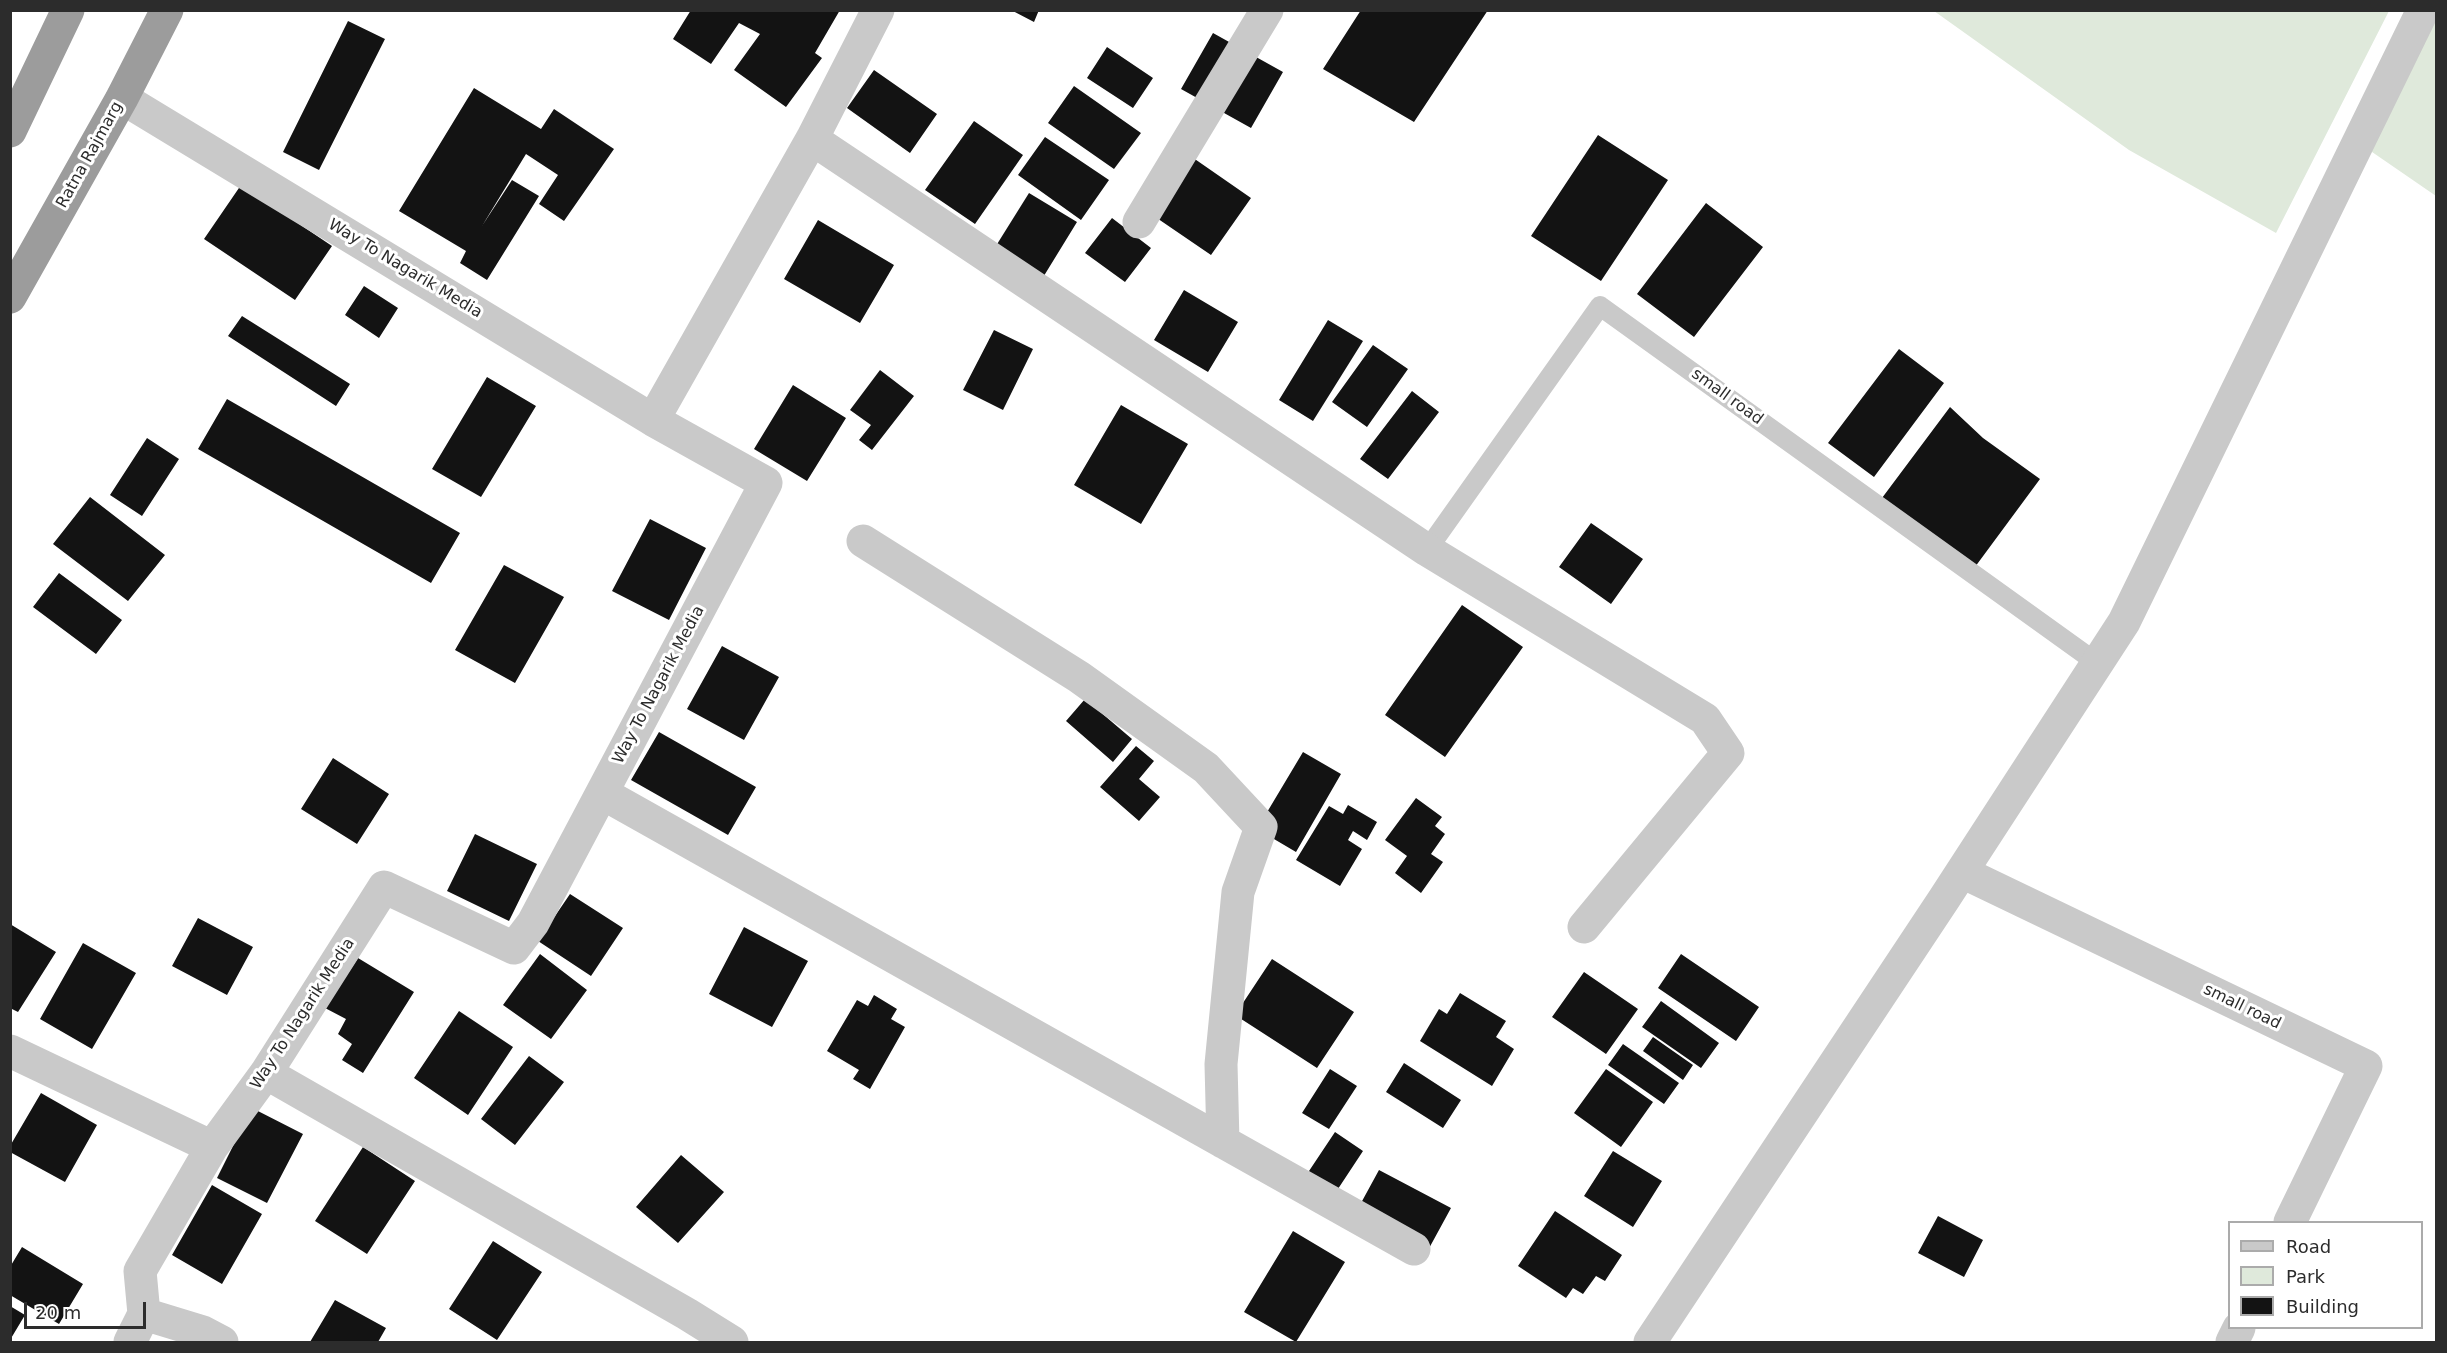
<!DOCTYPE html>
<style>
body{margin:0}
#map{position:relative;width:2447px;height:1353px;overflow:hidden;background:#fff;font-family:"DejaVu Sans",sans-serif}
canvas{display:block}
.frame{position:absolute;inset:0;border:12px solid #2c2c2c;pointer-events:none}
.legend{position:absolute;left:2228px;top:1221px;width:195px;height:108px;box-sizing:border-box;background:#fff;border:2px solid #ababab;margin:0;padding:8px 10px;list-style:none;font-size:18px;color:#2c2c2c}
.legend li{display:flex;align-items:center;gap:12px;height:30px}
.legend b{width:30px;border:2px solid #ababab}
.scale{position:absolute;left:24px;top:1302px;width:122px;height:27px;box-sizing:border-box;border:3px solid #2c2c2c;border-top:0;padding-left:8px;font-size:18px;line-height:21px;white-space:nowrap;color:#2c2c2c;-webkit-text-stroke:4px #fff;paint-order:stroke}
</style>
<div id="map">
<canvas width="2447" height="1353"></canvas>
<div class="frame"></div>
<ul class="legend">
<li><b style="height:8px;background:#c9c9c9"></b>Road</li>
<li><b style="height:16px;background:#dfe9db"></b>Park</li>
<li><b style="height:16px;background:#131313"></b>Building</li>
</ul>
<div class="scale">20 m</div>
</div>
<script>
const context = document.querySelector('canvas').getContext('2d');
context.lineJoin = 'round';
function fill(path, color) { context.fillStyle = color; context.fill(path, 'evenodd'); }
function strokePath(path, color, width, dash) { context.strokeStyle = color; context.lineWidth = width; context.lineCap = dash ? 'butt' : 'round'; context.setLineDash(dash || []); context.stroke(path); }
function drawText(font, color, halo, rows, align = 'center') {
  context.font = font + ' "DejaVu Sans",sans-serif'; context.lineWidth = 6; context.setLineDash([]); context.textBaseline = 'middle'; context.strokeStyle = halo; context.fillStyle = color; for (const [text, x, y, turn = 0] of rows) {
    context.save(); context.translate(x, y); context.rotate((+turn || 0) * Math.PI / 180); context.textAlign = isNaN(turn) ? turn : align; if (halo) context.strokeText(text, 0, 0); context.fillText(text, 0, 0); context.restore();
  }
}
const green = new Path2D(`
 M1934,11h455l-113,222 -147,-83z
 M2436,11v185l-77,-53z`);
const building = new Path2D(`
 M691,10h149l-25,43 7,5 -36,49 -52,-37 26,-36 -21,-11 -28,41 -38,-25z
 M1011,10h28l-5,12z
 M1361,10h127l-74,112 -91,-53z
 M348,21l37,18 -66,131 -36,-18z
 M1213,33l70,39 -32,56 -70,-39z
 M1107,47l46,31 -20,30 -46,-30z
 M874,70l63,44 -27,39 -63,-45z
 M1074,86l67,47 -27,36 -66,-46z
 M474,88l67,41 13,-20 60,40 -50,72 -25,-17 19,-29 -32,-21 -44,72 30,-46 27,16 -52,84 -27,-17 6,-12 -67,-40z
 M974,121l49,34 -48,69 -50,-34z
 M1598,135l70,45 -67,101 -70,-45z
 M1045,137l64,43 -28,40 -63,-45z
 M1189,155l62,43 -40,57 -63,-43z
 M241,185l91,61 -37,54 -91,-61z
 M1029,193l48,29 -35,57 -48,-30z
 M1706,203l57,44 -69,90 -57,-43z
 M1112,218l39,30 -26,34 -40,-29z
 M818,220l76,45 -34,58 -76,-44z
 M364,286l34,22 -19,30 -34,-23z
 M1184,290l54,32 -30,50 -54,-32z
 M242,316l108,68 -14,22 -108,-70z
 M1328,320l35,21 -50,80 -34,-21z
 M994,330l39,19 -30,61 -40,-20z
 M1373,345l35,24 -41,58 -35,-25z
 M1899,349l45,34 -70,94 -46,-34z
 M880,370l34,26 -42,54 -13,-10 12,-15 -21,-15z
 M487,377l49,29 -55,91 -49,-28z
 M793,385l53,33 -39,63 -53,-32z
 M1412,391l27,21 -51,67 -28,-20z
 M227,399l233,134 -29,50 -233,-134z
 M1121,405l67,39 -47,80 -67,-39z
 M1950,407l33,31 57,41 -65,88 -93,-69z
 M147,438l32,21 -37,57 -32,-21z
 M90,497l75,58 -37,46 -75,-57z
 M650,519l56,29 -37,72 -57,-29z
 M1591,523l52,36 -32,45 -52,-37z
 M504,565l60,32 -49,86 -60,-33z
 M59,573l63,47 -26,34 -63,-47z
 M1462,605l61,42 -78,110 -60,-42z
 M722,646l57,31 -35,63 -57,-31z
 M1085,699l47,40 -19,23 -47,-41z
 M659,732l97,55 -28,48 -97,-55z
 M1136,746l18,15 -15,18 21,18 -21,24 -39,-34z
 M1303,752l38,22 -45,78 -39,-23z
 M333,758l56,36 -32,50 -56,-35z
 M1416,798l26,19 -7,9 10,8 -14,20 12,8 -22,31 -26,-20 12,-17 -22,-16z
 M1348,805l29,17 -10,18 -14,-9 -5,9 14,9 -22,37 -44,-26 33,-54 14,8z
 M475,834l62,30 -28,57 -62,-30z
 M570,894l53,34 -32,48 -53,-35z
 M198,918l55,29 -26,48 -55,-29z
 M10,924l46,28 -38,60 -8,-4z
 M744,927l64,34 -36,66 -63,-33z
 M83,943l53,30 -44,76 -52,-30z
 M540,954l47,36 -36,49 -48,-34z
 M1681,954l78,53 -23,34 -78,-53z
 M358,958l56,34 -51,81 -21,-13 10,-16 -14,-10 8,-15 -21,-11z
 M1272,959l82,53 -37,56 -82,-53z
 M1584,972l54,37 -32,45 -54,-37z
 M1460,993l46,28 -10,16 18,12 -22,37 -72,-45 19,-32 8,5z
 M874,995l23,14 -6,10 14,8 -35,62 -17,-10 6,-9 -32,-19 30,-51 11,6z
 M1661,1001l58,42 -18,25 -59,-41z
 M459,1011l54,36 -45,68 -54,-37z
 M1653,1037l40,28 -10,15 -40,-29z
 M1623,1044l56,39 -15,21 -56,-39z
 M529,1056l35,26 -49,63 -34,-26z
 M1404,1063l57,37 -18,28 -57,-36z
 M1330,1069l27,17 -28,43 -27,-16z
 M1606,1069l47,33 -32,45 -47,-34z
 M41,1093l56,32 -32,57 -55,-30v-6z
 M252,1108l51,26 -36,69 -50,-25z
 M1335,1132l28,19 -31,47 -29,-18z
 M363,1147l52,34 -48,73 -52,-33z
 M1613,1151l49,30 -29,46 -49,-31z
 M681,1155l43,37 -46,51 -42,-36z
 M1379,1170l72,38 -24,44 -72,-38z
 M212,1185l50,29 -40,70 -50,-29z
 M1555,1211l67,44 -17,26 -9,-5 -13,18 -10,-6 -7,10 -48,-32z
 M1938,1216l45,24 -19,37 -46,-24z
 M1293,1231l52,31 -49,80 -52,-30z
 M493,1241l49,31 -45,68 -48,-31z
 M22,1247l61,37 -24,40 -49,-29v-28z
 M335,1300l51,28 -8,14h-68z
 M10,1306l15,9 -15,25z`);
const service = new Path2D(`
 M1427,550l173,-244 497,357`);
const minor = new Path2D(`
 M812,139l615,411 278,169 23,34 -144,174
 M1139,222l128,-212
 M653,420l159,-281 66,-129
 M863,541l216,136 127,91 55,59 -23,65 -17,172 2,78
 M602,793l812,456
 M1962,872l404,194 -76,156
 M10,1051l202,96 54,-74 118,-186 130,61 19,-25 233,-440 -113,-63 -531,-322
 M266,1073l421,241 45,28
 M144,1314l59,18 19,10
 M130,1342l14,-28 -4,-43 72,-124
 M1650,1342l294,-443 180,-277 299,-612
 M2232,1342l7,-14`);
const trunk = new Path2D(`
 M10,131l58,-121
 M10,297l112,-199 45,-88`);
const streetNames = [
 ["Ratna Rajmarg",90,155,-61],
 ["Way To Nagarik Media",405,269,31],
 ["small road",1727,397,36],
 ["Way To Nagarik Media",659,685,-62],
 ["small road",2242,1007,26],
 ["Way To Nagarik Media",303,1014,-57]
];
fill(green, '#dfe9db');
fill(building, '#131313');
strokePath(service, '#c9c9c9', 20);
strokePath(minor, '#c9c9c9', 33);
strokePath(trunk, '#9c9c9c', 33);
drawText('16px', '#2c2c2c', '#fff', streetNames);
</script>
